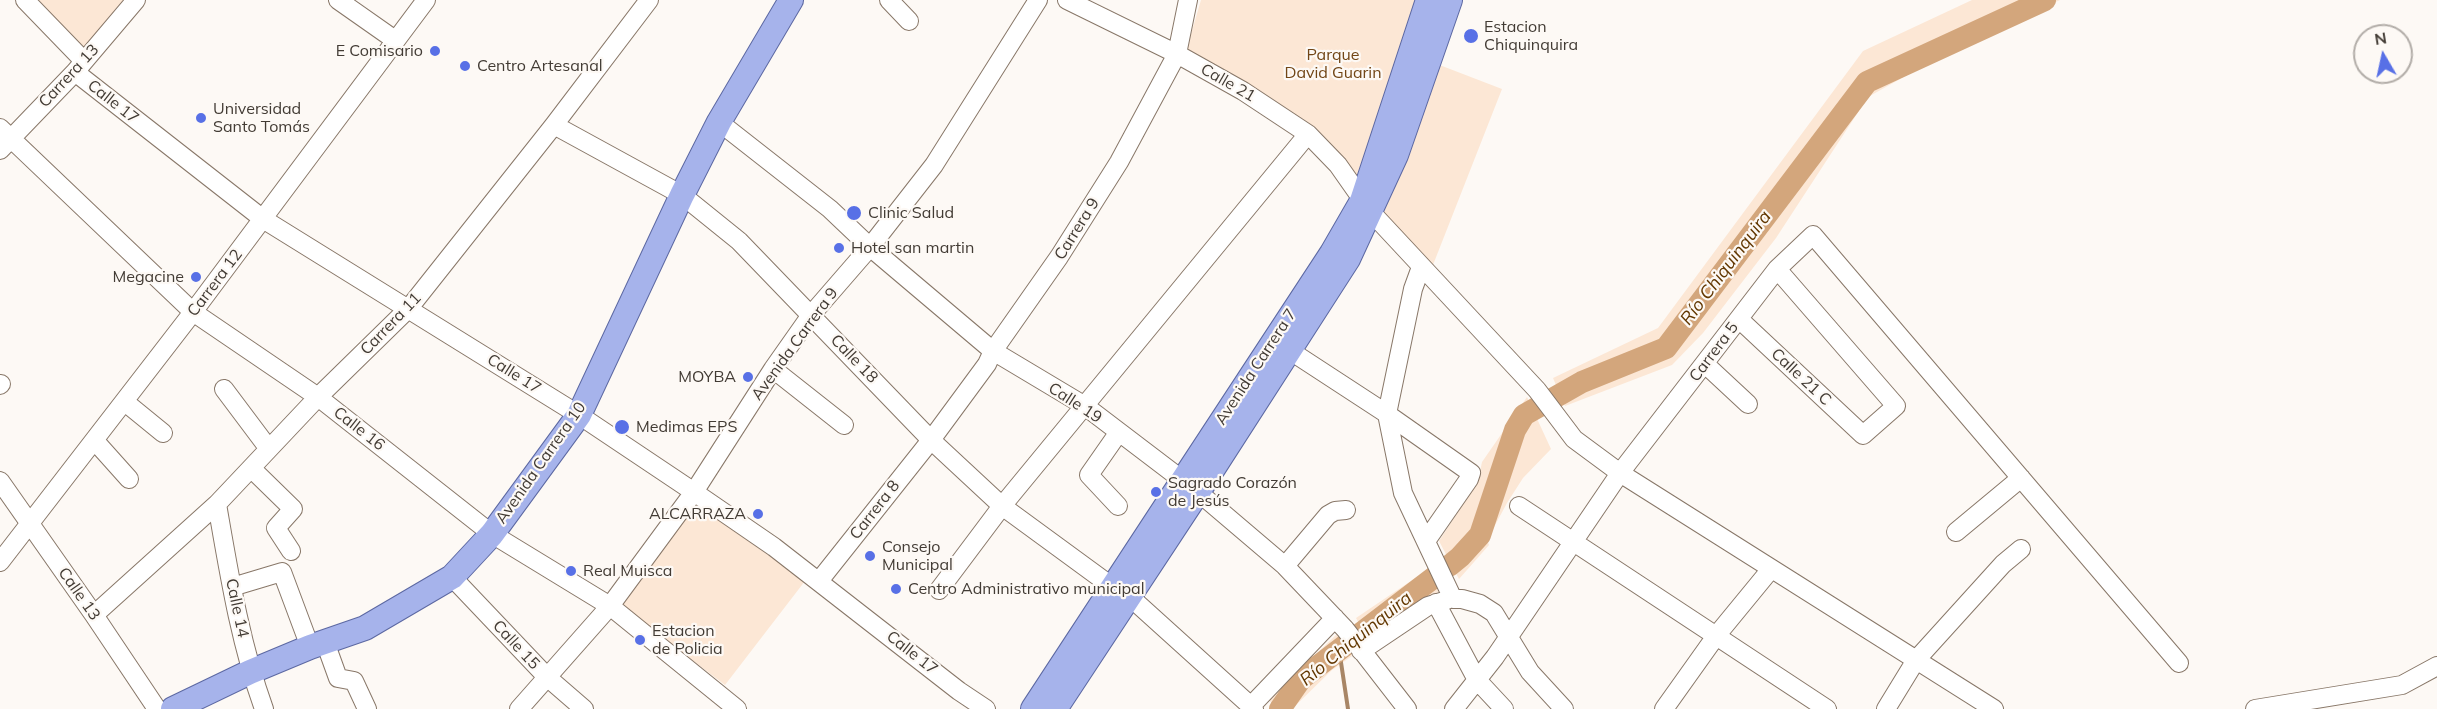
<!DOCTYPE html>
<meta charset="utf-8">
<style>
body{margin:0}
#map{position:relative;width:2437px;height:709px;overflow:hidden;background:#fdf9f5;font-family:Mulish,sans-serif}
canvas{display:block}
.north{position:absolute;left:2353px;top:24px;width:60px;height:60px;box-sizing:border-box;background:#fdf9f5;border:2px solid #b2ada8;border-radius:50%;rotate:351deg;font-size:16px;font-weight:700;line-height:24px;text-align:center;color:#423b34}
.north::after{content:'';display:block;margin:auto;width:21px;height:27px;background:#5870e6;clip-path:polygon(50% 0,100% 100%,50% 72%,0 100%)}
</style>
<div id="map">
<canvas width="2437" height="709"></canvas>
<div class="north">N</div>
</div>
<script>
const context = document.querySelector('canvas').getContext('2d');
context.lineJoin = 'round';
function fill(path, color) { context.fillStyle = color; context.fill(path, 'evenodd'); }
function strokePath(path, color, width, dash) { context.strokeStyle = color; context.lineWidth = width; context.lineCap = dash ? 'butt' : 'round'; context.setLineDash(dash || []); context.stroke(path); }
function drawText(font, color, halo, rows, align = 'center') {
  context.font = font + ' Mulish,sans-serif'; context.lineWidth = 4.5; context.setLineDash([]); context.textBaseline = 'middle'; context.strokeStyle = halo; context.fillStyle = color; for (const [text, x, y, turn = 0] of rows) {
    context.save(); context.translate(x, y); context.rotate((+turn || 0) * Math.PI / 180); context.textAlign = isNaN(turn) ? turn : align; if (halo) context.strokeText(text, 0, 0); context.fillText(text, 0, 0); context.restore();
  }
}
const green = new Path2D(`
 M26,0h100l-41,47 -46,-32z
 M1201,0h218l-55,193 -67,-74 -111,-68z
 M1972,0h88l-115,54 -77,43 -92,141 -73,95 -31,32 -107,41 -12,-28 105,-50 205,-277z
 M1437,64l65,25 -71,181 -52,-56z
 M1527,397l24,52 -28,29 -16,25 -20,37 2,5 -30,34 -20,-38 39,-60 4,-19z
 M697,499l108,82 -80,104 -108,-82z
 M1430,568l11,22 -74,48 -11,-20z
 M1339,632l13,24 -20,14 -40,39h-16l-7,-9z`);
const stream = new Path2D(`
 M1339,649l9,60`);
const river = new Path2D(`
 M1449,566l11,-9 20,-22 35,-105 9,-15 58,-33 84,-34 201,-266 178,-82
 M1280,709l21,-30 136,-104`);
const minor = new Path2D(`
 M25,0l59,61
 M338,0l57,40
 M889,0l20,21
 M1067,0l110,54 66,37 65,43 30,31 33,47 166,178 37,49 46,34 374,236
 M75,72l188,147 316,196 115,77 80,55 185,144 27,18
 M719,122l111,87 40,38 123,104 92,55 113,86 87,74 60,63 62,80
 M554,125l128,70 57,46 192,199 71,66 112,82
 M0,128l193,184 125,85 174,137 118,72 127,103
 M0,150l75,-78 61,-72
 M1421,267l-8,22 -26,125 16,79 50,106h9l18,5 14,9 36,59 34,37
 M1739,319l124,116 33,-29 -119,-137
 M1289,350l98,64 84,59 -2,6 -43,62
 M1705,364l43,40
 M773,369l71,56
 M0,385l1,-1
 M224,389l45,60
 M125,402l38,31
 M95,441l34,38
 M251,468l42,41 -17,19 15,23
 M0,481l94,134 63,94
 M217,504c12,69 23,139 47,205
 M1118,506l-29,-31 30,-43
 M1519,506l308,203
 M1956,532l65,-54
 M0,562l193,-250 233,-312
 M1285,566l43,-51 7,-4 11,-1
 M452,577l95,100 37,32
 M819,581l112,-141 56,-76 6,-13 66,-94 60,-95 58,-108 11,-54
 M232,587l50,-15 28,75
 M939,590l63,-84 306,-372
 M1129,596l125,113
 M1436,603l41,77 27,29
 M94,615l123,-111 101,-107 91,-89 145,-183 95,-125
 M325,642l13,36 16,3 13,28
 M1361,651l67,-45 19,-6
 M1251,706l84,-88
 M519,709l91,-103 84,-114 79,-123 38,-54 59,-68 64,-82 104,-165
 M1454,709l41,-52 125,-184 157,-204 36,-34 366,428
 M1664,709l52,-73 55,-67
 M1886,709l30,-49 87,-96 18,-15
 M2255,709l147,-24 35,-19`);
const major = new Path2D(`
 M173,709l77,-37 60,-25 55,-19 87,-51 40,-43 87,-119 103,-220 37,-73 72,-122
 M1033,709l299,-456 30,-52 66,-201
 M1055,709l143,-217 150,-233 48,-104 54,-155`);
const markers = [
 [1471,36,8,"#5870e6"],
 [435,51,6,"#5870e6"],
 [465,66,6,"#5870e6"],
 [201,118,6,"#5870e6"],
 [854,213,8,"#5870e6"],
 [839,248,6,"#5870e6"],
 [196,277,6,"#5870e6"],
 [748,377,6,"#5870e6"],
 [622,427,8,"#5870e6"],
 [1156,492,6,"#5870e6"],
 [758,514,6,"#5870e6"],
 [870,556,6,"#5870e6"],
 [571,571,6,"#5870e6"],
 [896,589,6,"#5870e6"],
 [640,640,6,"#5870e6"]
];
const poiNames = [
 ["Estacion",1484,27],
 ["Chiquinquira",1484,45],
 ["E Comisario",423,51,"right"],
 ["Centro Artesanal",477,66],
 ["Universidad",213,109],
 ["Santo Tomás",213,127],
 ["Clinic Salud",868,213],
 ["Hotel san martin",851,248],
 ["Megacine",184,277,"right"],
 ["MOYBA",736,377,"right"],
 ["Medimas EPS",636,427],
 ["Sagrado Corazón",1168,483],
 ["de Jesús",1168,501],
 ["ALCARRAZA",746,514,"right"],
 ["Consejo",882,547],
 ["Municipal",882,565],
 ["Real Muisca",583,571],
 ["Centro Administrativo municipal",908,589],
 ["Estacion",652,631],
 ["de Policia",652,649]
];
const parkNames = [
 ["Parque",1333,55],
 ["David Guarin",1333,73]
];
const streetNames = [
 ["Carrera 13",69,76,-47],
 ["Calle 21",1228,83,30],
 ["Calle 17",113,102,38],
 ["Carrera 9",1077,229,-58],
 ["Carrera 12",215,283,-53],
 ["Carrera 11",391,324,-46],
 ["Avenida Carrera 9",795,344,-54],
 ["Carrera 5",1714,352,-53],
 ["Calle 18",854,359,46],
 ["Avenida Carrera 7",1256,367,-57],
 ["Calle 17",514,374,32],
 ["Calle 21 C",1801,377,43],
 ["Calle 19",1075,403,33],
 ["Calle 16",359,429,38],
 ["Avenida Carrera 10",541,463,-55],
 ["Carrera 8",875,510,-52],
 ["Calle 13",79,594,55],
 ["Calle 14",237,608,78],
 ["Calle 15",516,645,47],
 ["Calle 17",912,653,38]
];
const waterNames = [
 ["Río Chiquinquira",1726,268,-53],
 ["Río Chiquinquira",1356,639,-39]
];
fill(green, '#fce7d5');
strokePath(stream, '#a88666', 4);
strokePath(river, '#d3a67c', 22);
strokePath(minor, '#887768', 20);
strokePath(major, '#5c68a2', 26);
strokePath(minor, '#fff', 18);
strokePath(major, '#a6b3eb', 24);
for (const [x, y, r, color] of markers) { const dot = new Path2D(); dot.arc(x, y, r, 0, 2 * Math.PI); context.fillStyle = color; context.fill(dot); strokePath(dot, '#fdf9f5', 2); }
drawText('16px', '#423b34', '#fdf9f5', poiNames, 'left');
drawText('16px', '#724616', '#fdf9f5', parkNames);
drawText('16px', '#423b34', '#fdf9f5', streetNames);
drawText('italic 18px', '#623701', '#fdf9f5', waterNames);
</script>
